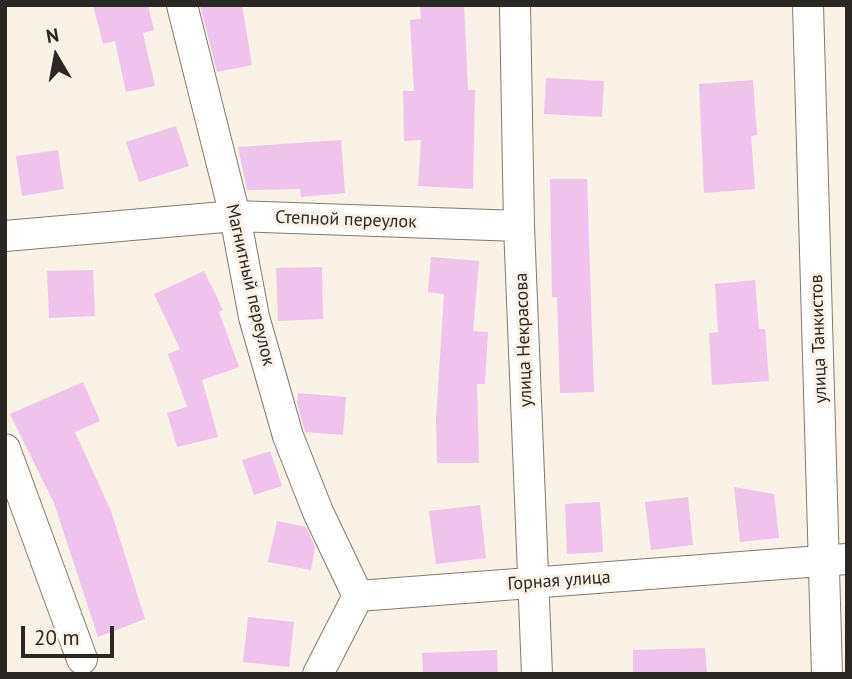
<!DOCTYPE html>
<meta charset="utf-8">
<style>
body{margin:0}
#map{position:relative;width:852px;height:679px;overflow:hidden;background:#faf1e7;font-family:"PT Sans",sans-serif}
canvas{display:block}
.frame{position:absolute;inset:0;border:7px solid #2b2724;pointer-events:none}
.north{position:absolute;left:21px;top:21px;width:70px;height:70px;-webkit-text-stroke:5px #faf1e7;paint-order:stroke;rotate:350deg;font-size:19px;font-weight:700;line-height:28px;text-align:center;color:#2b2724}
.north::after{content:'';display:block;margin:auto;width:24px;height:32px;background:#2b2724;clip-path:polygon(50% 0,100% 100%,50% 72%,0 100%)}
.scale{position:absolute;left:21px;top:626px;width:93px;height:32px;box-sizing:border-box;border:4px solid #2b2724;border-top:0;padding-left:9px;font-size:21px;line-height:24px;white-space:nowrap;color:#2b2724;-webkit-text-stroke:5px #faf1e7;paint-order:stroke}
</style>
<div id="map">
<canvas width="852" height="679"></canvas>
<div class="frame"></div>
<div class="north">N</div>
<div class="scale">20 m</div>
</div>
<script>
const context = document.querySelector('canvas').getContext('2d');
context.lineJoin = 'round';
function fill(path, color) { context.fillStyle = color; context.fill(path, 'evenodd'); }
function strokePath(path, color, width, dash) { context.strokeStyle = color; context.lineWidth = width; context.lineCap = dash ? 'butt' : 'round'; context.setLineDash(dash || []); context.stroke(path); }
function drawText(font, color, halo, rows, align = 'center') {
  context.font = font + ' "PT Sans",sans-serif'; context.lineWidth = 6; context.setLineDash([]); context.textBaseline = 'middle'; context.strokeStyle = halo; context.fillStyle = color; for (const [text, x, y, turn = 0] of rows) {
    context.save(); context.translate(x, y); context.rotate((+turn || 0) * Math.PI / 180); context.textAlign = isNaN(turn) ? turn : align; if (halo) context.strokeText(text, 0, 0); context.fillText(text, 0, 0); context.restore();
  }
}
const building = new Path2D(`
 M93,5h55l6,25 -11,3 12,53 -29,6 -11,-51 -12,3z
 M200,5h42l10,60 -35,7z
 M420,5h44l4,85h7l-2,99 -55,-3 3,-46 -17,1 -1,-50h11l-4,-71 11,-1z
 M546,78l58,3 -2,36 -58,-3z
 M753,80l4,55 -6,1 4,53 -51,4 -5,-109z
 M176,126l13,40 -50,16 -13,-40z
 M341,140l4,53 -44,4 -1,-8 -53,1 -9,-43z
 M58,150l6,39 -42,7 -6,-40z
 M550,179h37l7,213 -34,1 -3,-96h-5z
 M431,257l48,4 -6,70 15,1 -3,52h-8l2,79h-42l-1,-43 8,-126 -16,-2z
 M322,267l1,52 -45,2 -2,-53z
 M93,270l2,46 -46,2 -2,-47z
 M204,271l19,39 -4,2 20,55 -37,13 16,57 -41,10 -10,-34 20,-6 -19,-53 12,-5 -26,-55z
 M755,280l4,49h6l4,52 -57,4 -3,-52 9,-1 -3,-48z
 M83,382l17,39 -25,11 36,79 34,108 -47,18 -44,-134 -44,-89z
 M298,393l48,4 -3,38 -38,-3 -8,-29z
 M270,451l12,35 -28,9 -12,-35z
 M734,487l40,7 5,44 -39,4z
 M688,497l5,48 -42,5 -6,-48z
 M600,502l3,50 -36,2 -2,-50z
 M480,505l6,53 -50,6 -7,-53z
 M277,521l29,6 9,20 -4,23 -43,-8z
 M248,617l46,5 -5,45 -46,-5z
 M705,648l2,26h-74v-24z
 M497,650l1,24h-75l-1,-21z`);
const street = new Path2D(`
 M182,5l53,211 19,101 34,119 30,76 40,84
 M515,5l4,221 18,448
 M808,5l19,669
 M5,236l230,-20 284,10
 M5,449l77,210
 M318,674l40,-78 489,-37`);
const streetNames = [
 ["Степной переулок",346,220,2],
 ["Магнитный переулок",250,285,77],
 ["улица Танкистов",819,339,-92],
 ["улица Некрасова",524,340,-92],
 ["Горная улица",559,581,-4]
];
fill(building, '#efc3eb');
strokePath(street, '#827a71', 32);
strokePath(street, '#fff', 30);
drawText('18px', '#2b2724', '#faf1e7', streetNames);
</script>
